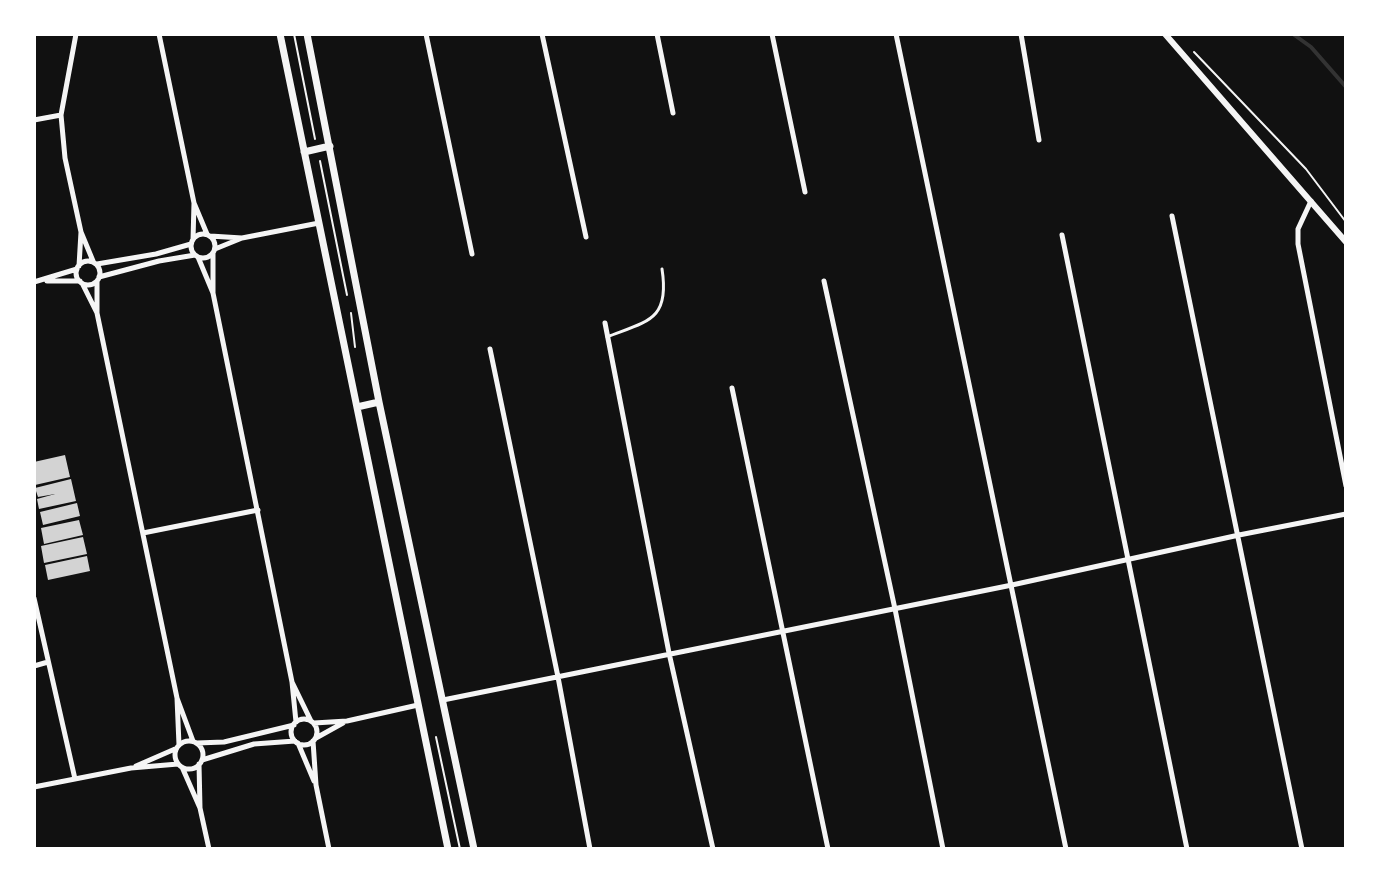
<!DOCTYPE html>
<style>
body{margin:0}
#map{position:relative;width:1380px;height:883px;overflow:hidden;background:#111;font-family:"PT Sans",sans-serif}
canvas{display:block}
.frame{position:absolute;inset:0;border:36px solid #fff;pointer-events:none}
</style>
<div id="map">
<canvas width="1380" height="883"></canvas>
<div class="frame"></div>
</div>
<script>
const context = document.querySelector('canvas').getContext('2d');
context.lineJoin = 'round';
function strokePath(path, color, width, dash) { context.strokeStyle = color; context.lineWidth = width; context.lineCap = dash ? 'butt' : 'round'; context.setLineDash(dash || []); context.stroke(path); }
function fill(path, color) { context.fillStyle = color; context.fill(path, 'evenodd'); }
const stream = new Path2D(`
 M1293,34l18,13 35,40`);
const building = new Path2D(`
 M65,455l5,22 -35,8 -1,-23z
 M71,479l5,22 -37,8 -2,-10 18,-5 -17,3 -3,-9z
 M77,503l3,13 -37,9 -3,-13z
 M79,520l4,15 -39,9 -3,-16z
 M83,537l4,17 -43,9 -3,-17z
 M87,556l3,15 -42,9 -3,-15z`);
const path = new Path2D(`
 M294,34l21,105
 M1194,52l112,117 40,53
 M320,161l27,134
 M351,313l4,34
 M436,737l24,112`);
const service = new Path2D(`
 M607,337c41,-16 63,-17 55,-68`);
const minor = new Path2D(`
 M76,34l-15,81 4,43 16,74
 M159,34l35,169
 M426,34l46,220
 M542,34l44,203
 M657,34l16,79
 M772,34l33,158
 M896,34l170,815
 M1021,34l18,106
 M34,120l27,-5
 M1311,201l-13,28v15l48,242
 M1172,216l130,633
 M191 246a12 12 0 1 1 24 0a12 12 0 1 1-24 0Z
 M1062,235l125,614
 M210,236l32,2 -27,11
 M242,238l77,-15
 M193,240l1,-37 13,31
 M198,257l15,36v-40
 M76 273a12 12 0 1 1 24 0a12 12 0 1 1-24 0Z
 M97,264l59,-10 35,-10
 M79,266l2,-34 12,29
 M99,277l60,-16 36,-6
 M47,281h33
 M824,281l71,328 48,240
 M34,282l43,-13
 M83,285l14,28v-31
 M213,293l79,389
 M97,313l80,385
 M605,323l64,330 44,196
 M490,349l68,328 32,172
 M732,388l96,461
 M143,533l115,-23
 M34,598l41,181
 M34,666l14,-4
 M443,700l569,-115 227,-50 107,-21
 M291 732a13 13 0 1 1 26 0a13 13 0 1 1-26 0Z
 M296,722l-4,-40 19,39
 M314,723l33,-2 71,-16
 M316,738l27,-15
 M313,741l3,44 13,64
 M175 755a14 14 0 1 1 28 0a14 14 0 1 1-28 0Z
 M197,743l27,-1 70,-17
 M298,743l16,38
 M179,745l-2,-47 16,43
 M202,760l52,-16 41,-3
 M136,766l39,-17
 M182,767l18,41 -1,-44
 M34,787l97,-19 47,-4
 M200,808l9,41`);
const tertiary = new Path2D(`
 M1165,34l181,208`);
const secondary = new Path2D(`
 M280,34l168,815
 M307,34l72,368 95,447
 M304,152l26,-6
 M357,407l22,-5`);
strokePath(stream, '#333', 4);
fill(building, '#d3d3d3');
strokePath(path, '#f5f5f5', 2);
strokePath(service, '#f5f5f5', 3);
strokePath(minor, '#f5f5f5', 5);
strokePath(tertiary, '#f5f5f5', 6);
strokePath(secondary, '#f5f5f5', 7);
</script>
